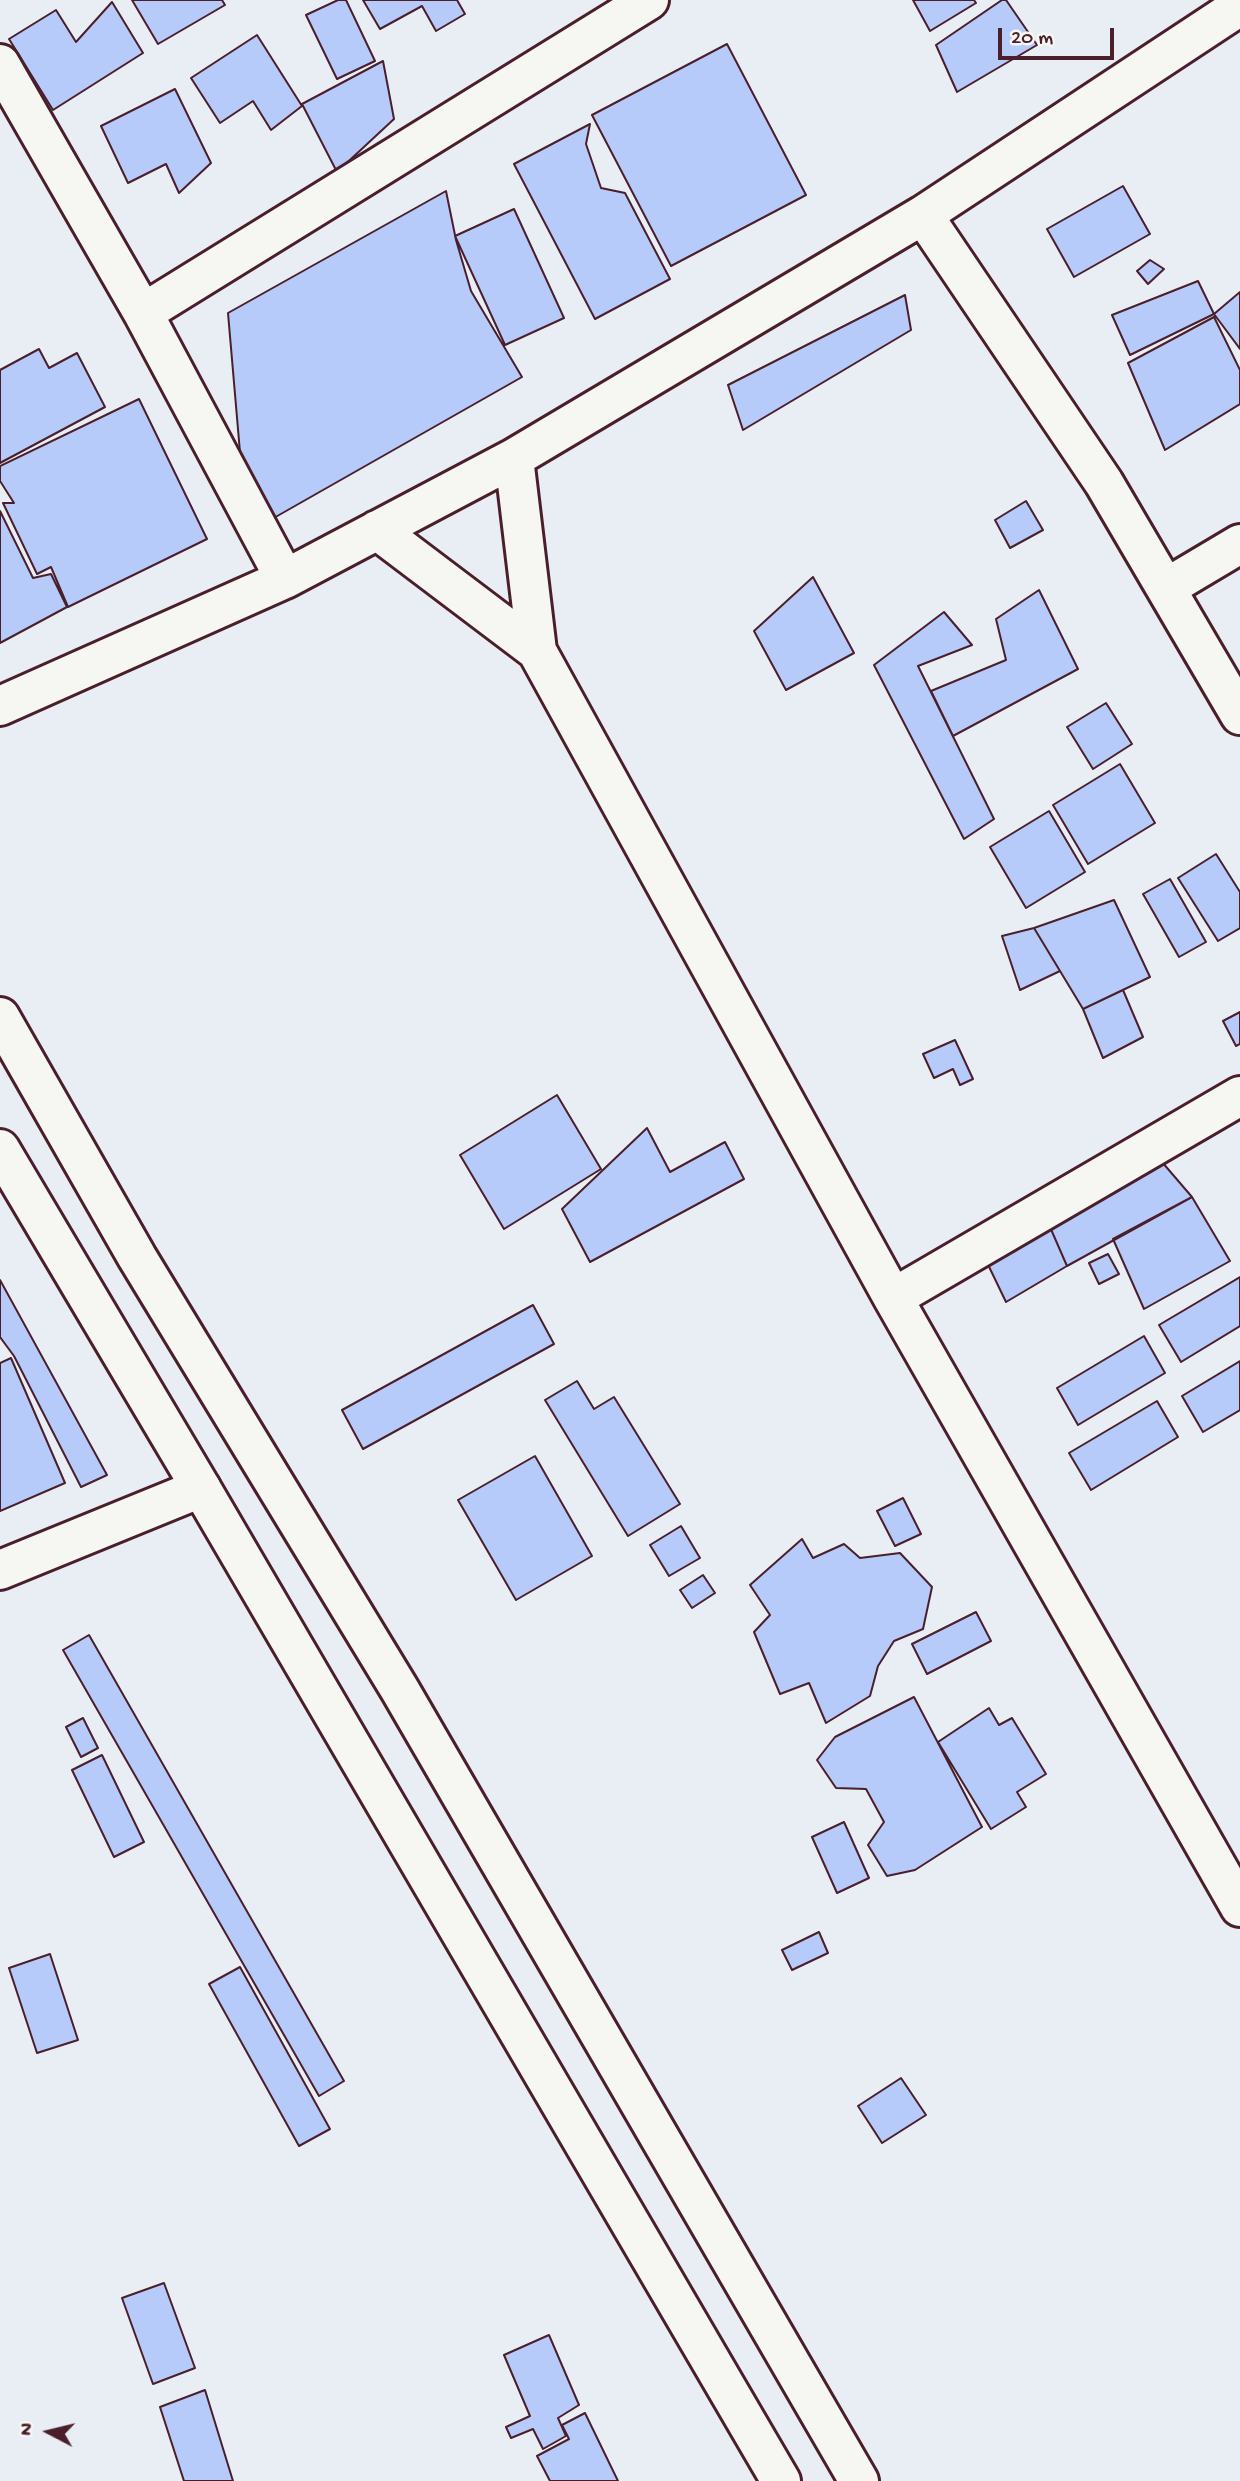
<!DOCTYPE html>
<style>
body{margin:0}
#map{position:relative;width:1240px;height:2481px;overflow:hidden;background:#e9edf4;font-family:"Gochi Hand",sans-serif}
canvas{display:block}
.north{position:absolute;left:14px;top:2397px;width:70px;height:70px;-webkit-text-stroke:5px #f6f6f2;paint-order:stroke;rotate:277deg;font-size:19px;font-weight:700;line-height:28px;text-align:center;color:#4a1f2b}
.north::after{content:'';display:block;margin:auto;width:24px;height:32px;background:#4a1f2b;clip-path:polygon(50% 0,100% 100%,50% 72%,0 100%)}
.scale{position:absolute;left:998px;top:28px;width:116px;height:32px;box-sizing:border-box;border:4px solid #4a1f2b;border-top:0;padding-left:9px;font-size:21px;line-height:24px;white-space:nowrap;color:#4a1f2b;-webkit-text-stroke:5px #f6f6f2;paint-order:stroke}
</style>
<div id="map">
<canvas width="1240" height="2481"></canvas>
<div class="north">N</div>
<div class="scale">20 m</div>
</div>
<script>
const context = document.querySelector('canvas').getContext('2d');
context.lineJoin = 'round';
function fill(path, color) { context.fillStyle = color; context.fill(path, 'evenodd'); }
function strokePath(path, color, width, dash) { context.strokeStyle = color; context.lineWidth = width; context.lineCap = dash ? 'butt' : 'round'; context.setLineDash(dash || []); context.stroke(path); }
const building = new Path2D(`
 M132,0h90l3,5 -67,39z
 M338,0h8l29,61 -38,18 -31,-64z
 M363,0h94l8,14 -29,17 -14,-25 -42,23z
 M913,0h61l2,3 -46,28z
 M1002,0h4l31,45 -80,47 -21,-47z
 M112,2l31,51 -90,57 -44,-71 47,-29 20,32z
 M257,35l45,71 -31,24 -18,-29 -33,22 -29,-45z
 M727,44l79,151 -135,71 -79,-151z
 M383,61l11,58 -57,53 -35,-68z
 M175,89l36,74 -32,30 -13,-29 -38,19 -27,-57z
 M590,124l-4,20 15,44 24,5 45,86 -75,40 -81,-155z
 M1123,186l27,48 -76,43 -27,-48z
 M446,191l10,49 15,51 51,86 -250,142 -31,-55 -13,-151z
 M514,209l50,109 -59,27 -50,-109z
 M1150,260l14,9 -16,15 -11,-13z
 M1198,281l16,33 -84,41 -18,-40z
 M1240,292v57l-26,-35z
 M905,295l6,35 -168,100 -15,-45z
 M1214,317l26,53v34l-75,46 -37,-87z
 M39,349l10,19 28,-15 28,54 -105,56v-93z
 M139,399l68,140 -139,68 -17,-40 -14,7 -34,-71h11l-14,-22v-15z
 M1026,501l17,29 -33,18 -15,-28z
 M0,511l33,67 18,-4 16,33 -67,36z
 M813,577l41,76 -68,37 -32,-59z
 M1039,590l39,79 -125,67 -22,-45 75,-31 -10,-41z
 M944,612l28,33 -54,21 76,153 -30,20 -90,-174z
 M1106,703l26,41 -39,25 -26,-42z
 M1120,764l35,59 -67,41 -35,-59z
 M1049,811l36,61 -59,36 -36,-61z
 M1216,854l24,38v36l-22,13 -40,-63z
 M1170,879l36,63 -27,15 -36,-63z
 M1114,900l36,77 -67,32 -49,-81z
 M1034,928l26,43 -40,19 -18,-54z
 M1123,990l20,47 -40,21 -20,-49z
 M1240,1012v32l-4,2 -13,-25z
 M955,1040l18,39 -13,6 -7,-16 -19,9 -11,-24z
 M557,1095l44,74 -97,60 -44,-74z
 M647,1128l23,44 55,-30 19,37 -154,83 -28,-53z
 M1150,1148l42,49 -125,69 -24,-55z
 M1192,1197l38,64 -86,48 -31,-70z
 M1043,1211l24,55 -61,36 -26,-54z
 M1108,1254l11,20 -20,10 -10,-21z
 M1240,1277v49l-59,36 -22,-37z
 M0,1280l107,195 -26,12 -67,-131 -14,-19z
 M533,1305l21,39 -191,105 -21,-39z
 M1144,1336l21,37 -87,52 -21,-37z
 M11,1358l54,125 -65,28v-148z
 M1240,1361v49l-37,22 -21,-36z
 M577,1381l17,28 20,-12 66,107 -52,32 -83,-136z
 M1157,1401l21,36 -87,53 -22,-37z
 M535,1456l57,100 -76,44 -58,-100z
 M903,1498l18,36 -26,12 -18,-35z
 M681,1526l19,32 -31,18 -19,-31z
 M802,1539l11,19 31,-14 16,14 40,-5 32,34 -9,42 -29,12 -16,25 -8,30 -44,27 -17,-40 -29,11 -26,-62 16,-17 -20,-30z
 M703,1575l12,18 -23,15 -12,-18z
 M976,1612l15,29 -64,33 -15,-30z
 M89,1635l255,446 -25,15 -256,-446z
 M914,1697l68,130 -67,43 -28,6 -19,-31 16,-23 -18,-33 -30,-1 -19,-28 18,-23z
 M989,1708l10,17 13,-7 34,56 -29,18 9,15 -35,22 -53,-87z
 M83,1718l15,30 -17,9 -15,-30z
 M102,1755l42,87 -30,15 -42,-87z
 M844,1822l25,56 -32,15 -25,-56z
 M819,1932l9,21 -36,17 -10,-20z
 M50,1954l28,86 -41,13 -28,-85z
 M240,1967l90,162 -31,17 -90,-162z
 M901,2078l25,37 -44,28 -24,-37z
 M164,2283l31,85 -42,16 -31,-86z
 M549,2335l30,70 -21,13 8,18 -23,13 -10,-20 -22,9 -5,-11 24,-11 -26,-61z
 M205,2390l28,91h-49l-24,-74z
 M585,2413l33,68h-68l-13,-25 32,-17 -7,-14z`);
const minor = new Path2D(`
 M0,64l143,249 142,266
 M923,215l181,268 136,232
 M143,313l506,-313
 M514,458l23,193 356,647 347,609
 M377,530l160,121
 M1166,588l74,-44
 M0,706l285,-127 229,-121 409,-243 317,-209
 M893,1298l347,-202
 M0,1570l201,-82`);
const major = new Path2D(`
 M0,1017l137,240 263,433 459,791
 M0,1149l201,339 580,993`);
fill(building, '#b6cbfa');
strokePath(building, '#4a1f2b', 2);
strokePath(minor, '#4a1f2b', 44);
strokePath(major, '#4a1f2b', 44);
strokePath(minor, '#f6f6f2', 38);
strokePath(major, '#f6f6f2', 38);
</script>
